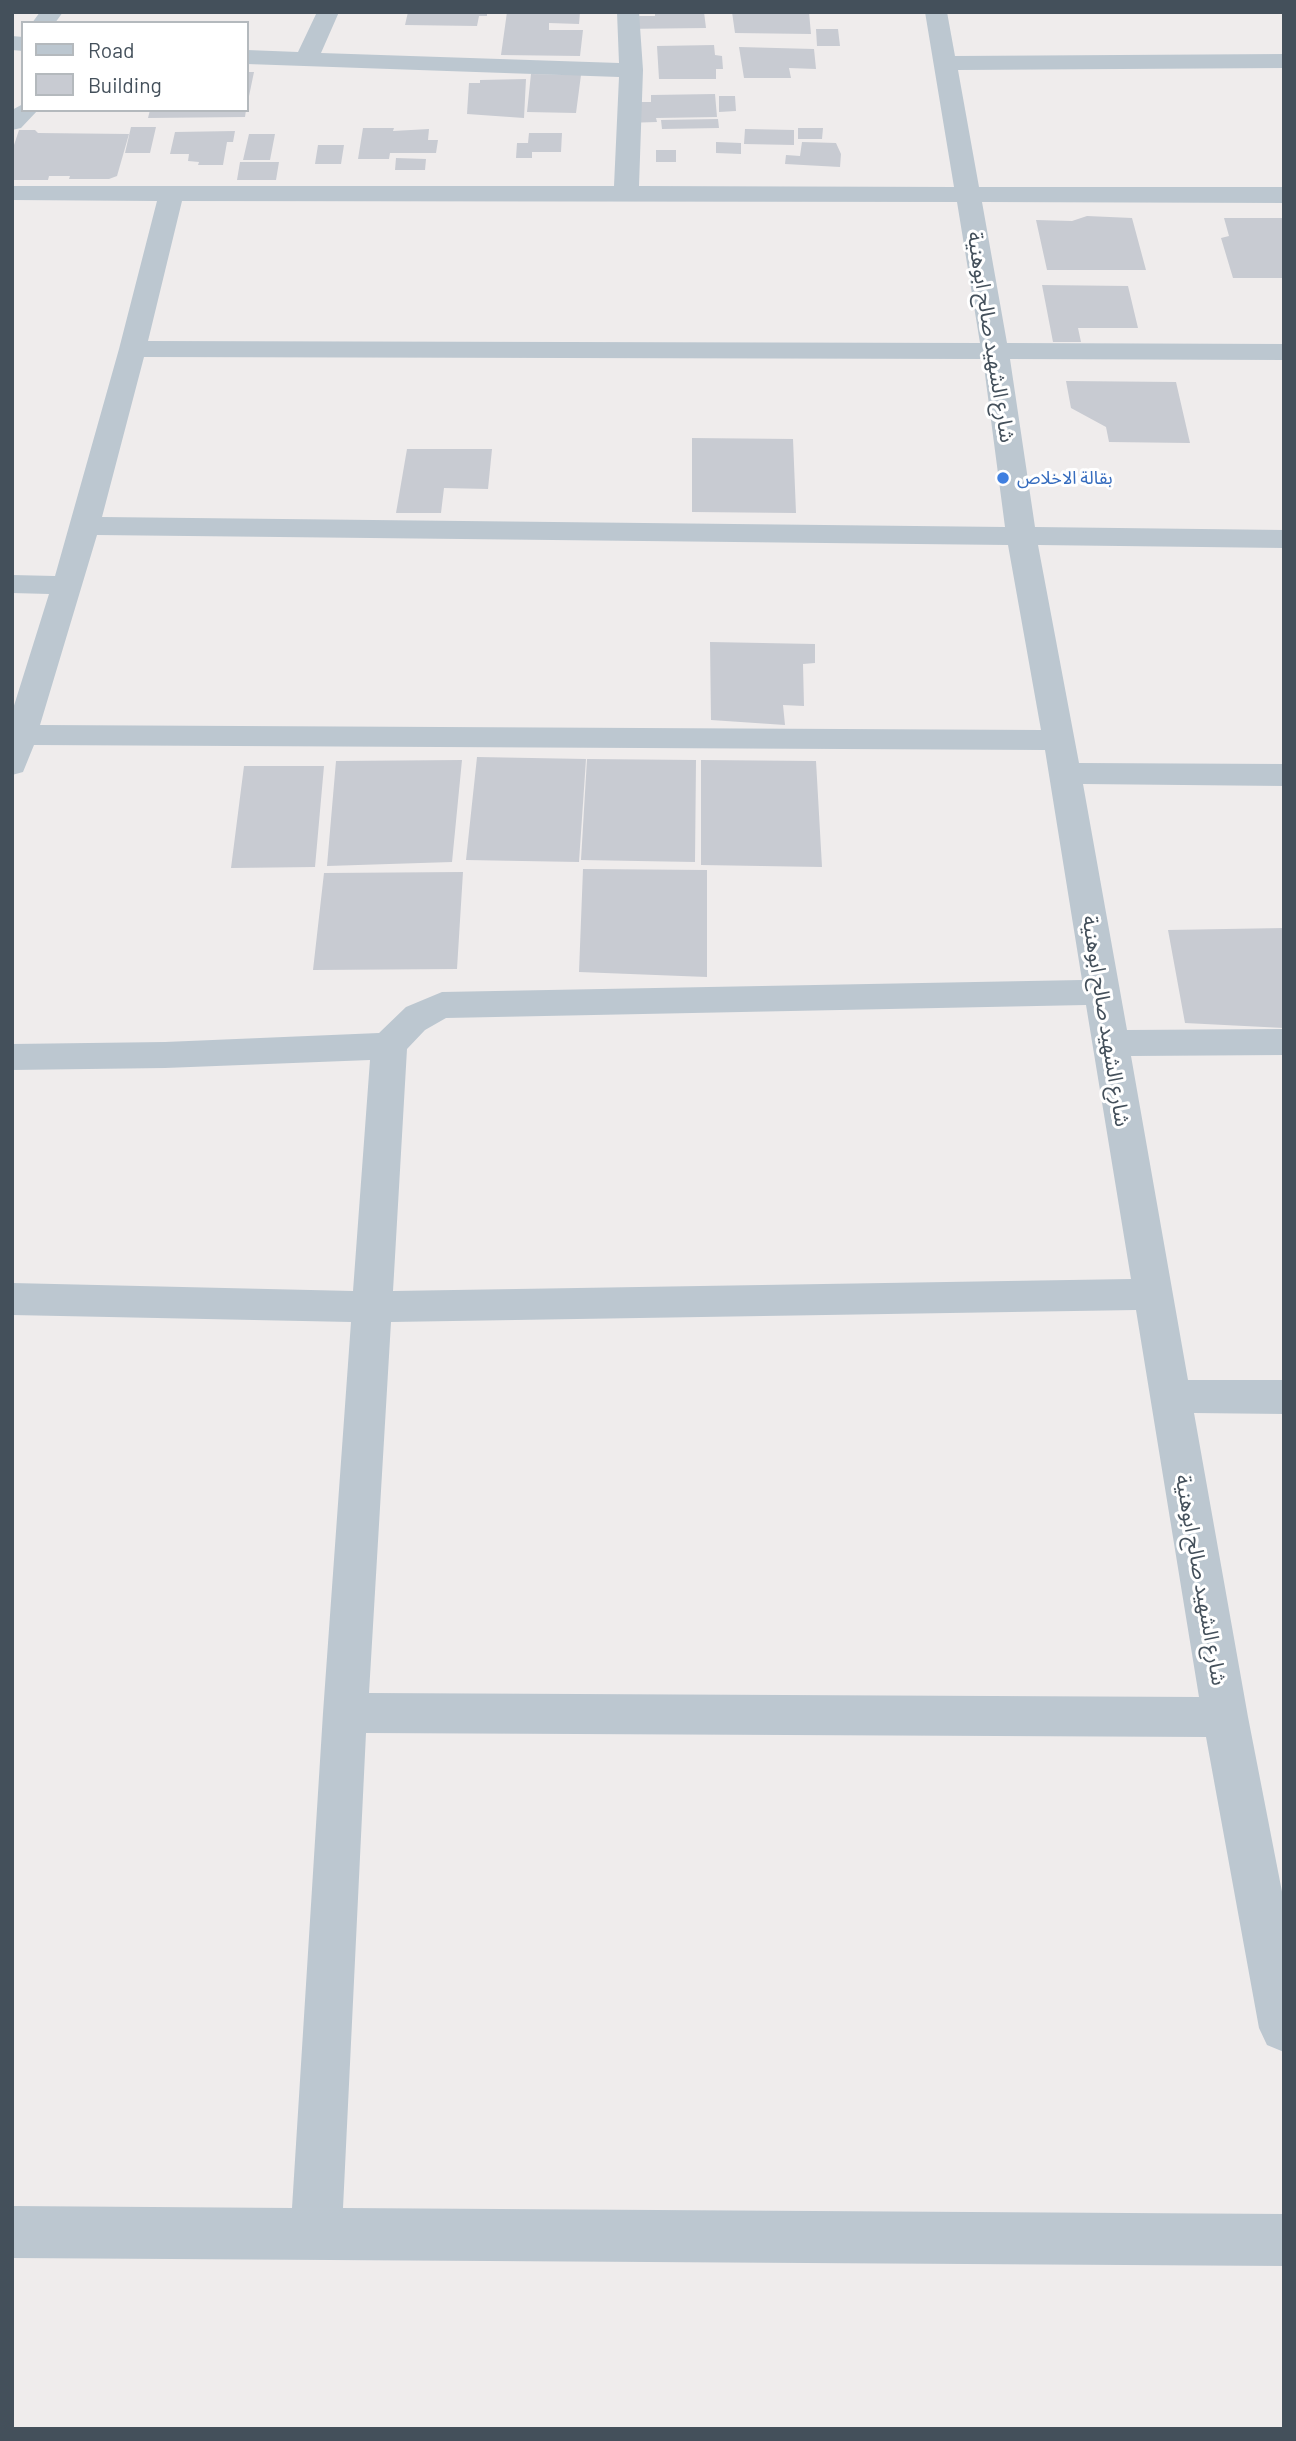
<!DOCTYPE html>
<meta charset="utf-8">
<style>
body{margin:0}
#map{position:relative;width:1296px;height:2441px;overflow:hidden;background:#efecec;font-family:Barlow,sans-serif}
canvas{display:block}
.frame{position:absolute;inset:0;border:14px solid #44505b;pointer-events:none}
.legend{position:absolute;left:21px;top:21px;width:228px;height:91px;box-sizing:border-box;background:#fff;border:2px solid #b4b9bd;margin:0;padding:9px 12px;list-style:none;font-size:21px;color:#44505b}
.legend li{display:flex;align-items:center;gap:14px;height:35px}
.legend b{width:35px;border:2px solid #b4b9bd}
</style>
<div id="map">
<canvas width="1296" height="2441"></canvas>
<div class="frame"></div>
<ul class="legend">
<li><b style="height:9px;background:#bcc7d0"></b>Road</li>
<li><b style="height:19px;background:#c8cbd2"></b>Building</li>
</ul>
</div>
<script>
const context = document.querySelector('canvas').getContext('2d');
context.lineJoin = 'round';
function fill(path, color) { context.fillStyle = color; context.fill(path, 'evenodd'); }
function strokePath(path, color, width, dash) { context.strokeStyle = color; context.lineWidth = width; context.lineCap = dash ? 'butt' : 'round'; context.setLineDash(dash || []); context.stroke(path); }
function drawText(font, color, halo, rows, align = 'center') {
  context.font = font + ' Barlow,"Noto Sans Arabic",sans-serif'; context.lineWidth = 6; context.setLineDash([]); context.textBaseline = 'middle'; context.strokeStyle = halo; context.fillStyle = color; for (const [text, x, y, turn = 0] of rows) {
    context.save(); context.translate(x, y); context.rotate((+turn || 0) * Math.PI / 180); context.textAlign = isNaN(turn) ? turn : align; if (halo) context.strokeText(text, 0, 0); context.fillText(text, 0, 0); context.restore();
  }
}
const building = new Path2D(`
 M408,12h79v4h-8l-2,10 -72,-1z
 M507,12h73l-1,12 -30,-1v7h34l-3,26 -79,-1z
 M655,12h49l2,16 -86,1 -1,-13h36z
 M732,12h77l2,22 -76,-1z
 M816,29h22l2,17h-23z
 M714,45l1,10 7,1 1,13h-7v10h-57l-2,-33z
 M739,47l75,2 2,20 -27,-1 2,10h-47z
 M247,72h7l-6,29h-1z
 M531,74l50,1 -5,38 -49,-1z
 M526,79l-2,39 -57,-4 2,-31h11v-3z
 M715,94l2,23 -61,1 1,4 -33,1 -2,-21h29v-7z
 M719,96h16l1,15 -17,1z
 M150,110h96l-1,7 -97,1z
 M718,119l1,9 -57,1 -1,-9z
 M131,127h25l-6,26h-25z
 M363,128h31l-1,3 36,-2 -1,11h10l-2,13h-46l-1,6h-31z
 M798,128h25l-1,11h-24z
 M745,129l49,1v15l-50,-1z
 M19,130h16l3,3 91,1 -12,42 -8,3h-40l1,-3h-21l-1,4h-36v-29z
 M235,131l-2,11h-6l-4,23h-25l1,-3 -11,-1 1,-7h-19l5,-22z
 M529,133h33l-1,19h-29v6h-16l1,-15h11z
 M249,134h26l-5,26h-27z
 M716,142l25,1v11l-25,-1z
 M802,142l34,1 5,11 -1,13 -55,-3 1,-9 14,1z
 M318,145h26l-3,19h-26z
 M656,150h20v12h-20z
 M396,158l30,1 -1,11h-30z
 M240,162h39l-3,18h-39z
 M1087,216l45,2 14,52h-99l-11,-50 36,1z
 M1224,218h60v60h-51l-12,-40 8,-2z
 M1042,285l86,1 10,42h-60l3,14h-28z
 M1066,381l110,1 14,61 -81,-1 -3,-15 -35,-19z
 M692,438l101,1 3,74 -104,-1z
 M407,449h85l-4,40 -44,-1 -3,25h-45z
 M710,642l105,2v19l-12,1 1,42 -21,-1 2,20 -74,-5z
 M477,757l109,2 -7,103 -113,-2z
 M587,759l109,1 -1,102 -114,-2z
 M462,760l-10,102 -125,4 9,-105z
 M701,760l115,1 6,106 -121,-2z
 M244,766h80l-9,101 -84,1z
 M583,869l124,1v107l-128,-5z
 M463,872l-6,97 -144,1 11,-97z
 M1284,928v100l-99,-5 -17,-93z`);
const minor = new Path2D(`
 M40,12h23l-8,11h-23z
 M317,12h22l-18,41 298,10 -2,-51h22l4,58 -4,116 315,1 -29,-175h22l8,44 329,-2v14l-326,2 21,117h305v16l-302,-1 25,141 277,1v16l-274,-1 25,168 249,3v18l-246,-3 41,218 205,1v22l-201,-2 44,246 157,-1v26l-153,1 57,324h96v34l-90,-1 54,304 36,185v150l-17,-7 -8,-17 -53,-291 -840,-4 -23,475 941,6v52l-1272,-8v-52l280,2 31,-495 28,-391 -339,-7v-32l341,8 17,-231 -205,8 -153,2v-26l153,-2 214,-9 27,-26 36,-15 640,-12 -37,-230 -1011,-5 -11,27 -11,3v-63l37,-118 -37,-1v-18l43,1 64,-227 38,-148 -145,-1v-14h602l5,-109 -372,-13v-14l51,2zM182,201l775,1 23,141 -832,-2zM144,357l839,2 22,168 -903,-10zM97,535l911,10 33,185 -1001,-5zM1086,1005l45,274 -738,12 14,-242 18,-19 21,-12zM1136,1310l63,387 -830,-4 22,-371z
 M12,36l11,1v14l-11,-1z
 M23,104v6h15l-17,18 -9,2v-20z`);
const markers = [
 [1003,478,7,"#3f7fe0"]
];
const farShopnames = [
 ["بقالة الاخلاص",1017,478]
];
const streetNames = [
 ["شارع الشهيد صالح ابوهنية",991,337,81],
 ["شارع الشهيد صالح ابوهنية",1106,1021,81],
 ["شارع الشهيد صالح ابوهنية",1201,1580,80]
];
fill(building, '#c8cbd2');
fill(minor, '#bcc7d0');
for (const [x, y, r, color] of markers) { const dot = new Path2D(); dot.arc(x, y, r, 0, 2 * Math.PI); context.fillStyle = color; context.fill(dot); strokePath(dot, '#fff', 2.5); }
drawText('18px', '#366cbe', '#fff', farShopnames, 'left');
drawText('21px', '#44505b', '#fff', streetNames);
</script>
